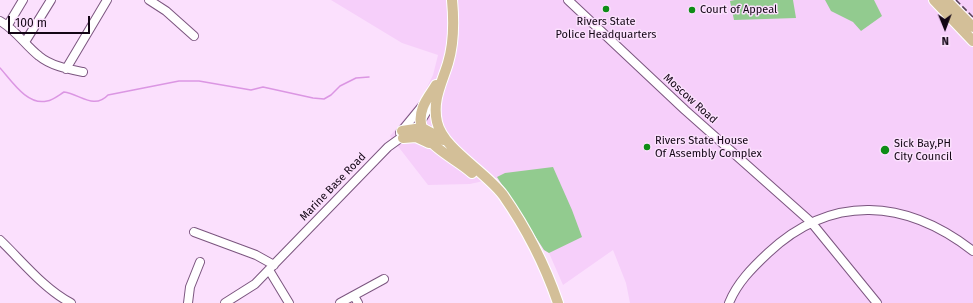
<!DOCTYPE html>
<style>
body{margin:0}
#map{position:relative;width:973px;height:303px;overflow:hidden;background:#fbe0fd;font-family:"Fira Sans",sans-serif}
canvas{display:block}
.north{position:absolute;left:925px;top:8px;width:40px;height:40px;-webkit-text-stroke:3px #fbe0fd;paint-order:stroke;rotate:179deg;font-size:11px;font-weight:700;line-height:16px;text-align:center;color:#130615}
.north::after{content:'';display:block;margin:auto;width:14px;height:18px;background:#130615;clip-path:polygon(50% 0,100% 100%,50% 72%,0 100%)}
.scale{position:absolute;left:8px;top:16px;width:82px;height:18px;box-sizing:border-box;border:2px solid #130615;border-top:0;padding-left:5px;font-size:12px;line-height:14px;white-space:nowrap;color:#130615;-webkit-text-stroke:3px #fbe0fd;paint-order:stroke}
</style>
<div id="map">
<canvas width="973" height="303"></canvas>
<div class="north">N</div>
<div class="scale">100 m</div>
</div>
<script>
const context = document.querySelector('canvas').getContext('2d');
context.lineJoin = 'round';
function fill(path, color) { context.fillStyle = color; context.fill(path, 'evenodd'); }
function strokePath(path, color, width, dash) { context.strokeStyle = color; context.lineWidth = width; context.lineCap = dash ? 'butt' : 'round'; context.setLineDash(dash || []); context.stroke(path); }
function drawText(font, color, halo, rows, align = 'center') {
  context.font = font + ' "Fira Sans",sans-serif'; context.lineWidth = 3; context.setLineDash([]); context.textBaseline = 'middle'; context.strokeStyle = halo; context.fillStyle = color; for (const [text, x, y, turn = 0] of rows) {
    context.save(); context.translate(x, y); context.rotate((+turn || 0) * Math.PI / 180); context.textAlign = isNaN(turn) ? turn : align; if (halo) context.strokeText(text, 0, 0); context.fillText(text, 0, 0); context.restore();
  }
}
const built = new Path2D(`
 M331,0h642v303h-343l-4,-20 -13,-33 -50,35 -14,-32 -5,-3 -47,-72 -27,6 -42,1 -38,-49 31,-37 12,-24 5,-20 -36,-12z`);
const green = new Path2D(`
 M735,0h58l3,18 -62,2 -4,-19z
 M825,0h49l8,16 -21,15 -8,-9 -22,-11z
 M553,167l19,43 10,27 -33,16 -5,-3 -47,-73 8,-4z`);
const stream = new Path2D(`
 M0,68c11,12 27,38 47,33 6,-1 12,-6 17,-9 16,2 30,18 44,3l71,-14h20l52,9 12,-3 50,11 11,1 7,-4 9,-9 16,-8 13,-1`);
const minor = new Path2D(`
 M149,0l17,11 28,25
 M568,0l117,110 126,112 66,81
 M0,21c16,9 25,24 39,35 12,10 29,13 44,16
 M8,25l15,-25
 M25,42l26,-42
 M66,69l41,-69
 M421,121l14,-24
 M400,133l23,-28
 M194,232l62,23 18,10
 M0,240c22,21 44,49 71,63
 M269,270l20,33
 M354,296l4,7
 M188,303l2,-16 10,-25
 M225,303l30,-19 133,-137 18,-13
 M340,303l44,-24
 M729,303c8,-20 23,-35 39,-50 64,-60 138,-54 205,-2`);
const major = new Path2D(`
 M452,0c2,21 2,43 -4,63 -6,20 -16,37 -11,59 6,27 48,49 66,73 23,33 42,70 55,108
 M934,0l39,41
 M946,0l27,27
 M436,85c-4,7 -10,14 -13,22 -13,34 28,47 49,66
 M402,131l20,-3 22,12
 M403,138l13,-1 13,6`);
const rail = new Path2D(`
 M956,0l17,17`);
const markers = [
 [606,9,4,"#0e8c16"],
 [692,10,4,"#0e8c16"],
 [647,147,4,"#0e8c16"],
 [885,150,5,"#0e8c16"]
];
const poiNames = [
 ["Court of Appeal",700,10],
 ["Rivers State",606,22,"center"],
 ["Police Headquarters",606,35,"center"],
 ["Rivers State House",655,141],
 ["Of Assembly Complex",655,154],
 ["Sick Bay,PH",894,144],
 ["City Council",894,157]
];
const streetNames = [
 ["Moscow Road",690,99,42],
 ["Marine Base Road",333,187,-46]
];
fill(built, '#f6cffa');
fill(green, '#92cb8f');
strokePath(stream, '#db96e3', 1.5);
strokePath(minor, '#7b557f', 10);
strokePath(major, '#fff', 12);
strokePath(minor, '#fff', 8);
strokePath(major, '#d3bf98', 10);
strokePath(rail, '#544356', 1.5, [6, 3]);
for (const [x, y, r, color] of markers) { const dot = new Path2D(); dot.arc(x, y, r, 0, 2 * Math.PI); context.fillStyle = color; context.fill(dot); strokePath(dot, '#fbe0fd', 1.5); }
drawText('11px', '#130615', '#fbe0fd', poiNames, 'left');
drawText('11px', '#130615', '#fbe0fd', streetNames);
</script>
